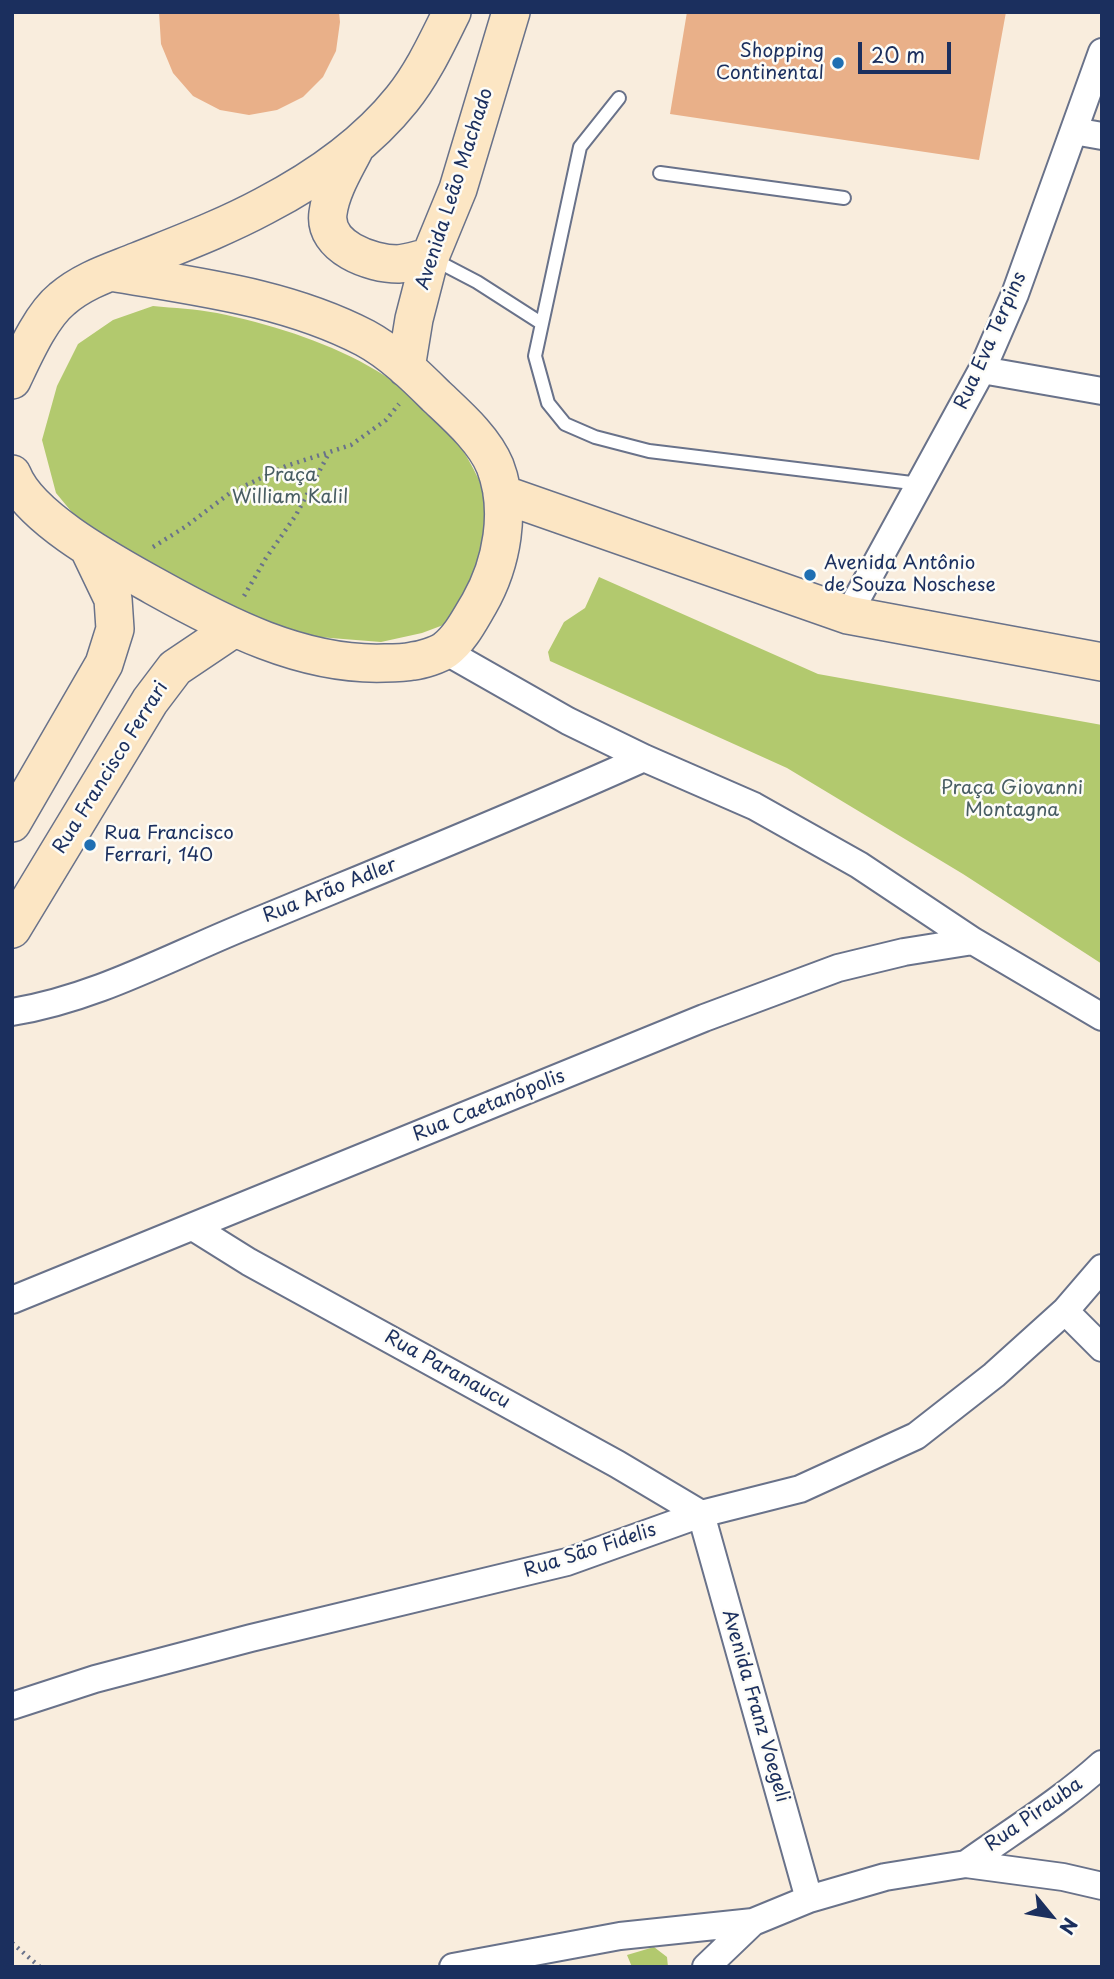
<!DOCTYPE html>
<meta charset="utf-8">
<style>
body{margin:0}
#map{position:relative;width:1114px;height:1979px;overflow:hidden;background:#f9eddd;font-family:"Playpen Sans",sans-serif}
canvas{display:block}
.frame{position:absolute;inset:0;border:14px solid #1b2f5e;pointer-events:none}
.north{position:absolute;left:1016px;top:1881px;width:70px;height:70px;-webkit-text-stroke:5px #fdfcf7;paint-order:stroke;rotate:120deg;font-size:19px;font-weight:700;line-height:28px;text-align:center;color:#1b2f5e}
.north::after{content:'';display:block;margin:auto;width:24px;height:32px;background:#1b2f5e;clip-path:polygon(50% 0,100% 100%,50% 72%,0 100%)}
.scale{position:absolute;left:858px;top:42px;width:93px;height:32px;box-sizing:border-box;border:4px solid #1b2f5e;border-top:0;padding-left:9px;font-size:21px;line-height:24px;white-space:nowrap;color:#1b2f5e;-webkit-text-stroke:5px #fdfcf7;paint-order:stroke}
</style>
<div id="map">
<canvas width="1114" height="1979"></canvas>
<div class="frame"></div>
<div class="north">N</div>
<div class="scale">20 m</div>
</div>
<script>
const context = document.querySelector('canvas').getContext('2d');
context.lineJoin = 'round';
function fill(path, color) { context.fillStyle = color; context.fill(path, 'evenodd'); }
function strokePath(path, color, width, dash) { context.strokeStyle = color; context.lineWidth = width; context.lineCap = dash ? 'butt' : 'round'; context.setLineDash(dash || []); context.stroke(path); }
function drawText(font, color, halo, rows, align = 'center') {
  context.font = font + ' "Playpen Sans",sans-serif'; context.lineWidth = 5; context.setLineDash([]); context.textBaseline = 'middle'; context.strokeStyle = halo; context.fillStyle = color; for (const [text, x, y, turn = 0] of rows) {
    context.save(); context.translate(x, y); context.rotate((+turn || 0) * Math.PI / 180); context.textAlign = isNaN(turn) ? turn : align; if (halo) context.strokeText(text, 0, 0); context.fillText(text, 0, 0); context.restore();
  }
}
const green = new Path2D(`
 M153,306c21,2 43,3 64,7 101,21 216,65 261,165 8,18 17,35 16,56 0,13 -32,71 -40,87l-32,12 -41,9 -88,-7 -198,-95 -39,-47 -14,-53 15,-54 21,-42 35,-24z
 M599,577l219,97 284,51v239l-139,-90 -176,-106 -237,-107 -2,-9 16,-30 21,-14z
 M654,1947l13,10 1,10h-36l-5,-12z`);
const building = new Path2D(`
 M159,12h180l1,10 -4,29 -13,26 -20,20 -26,13 -28,5 -29,-5 -27,-14 -20,-23 -12,-29z
 M687,12h319l-27,148 -309,-46z`);
const path = new Path2D(`
 M153,547l32,-20 45,-34 56,-27 65,-21 35,-25 13,-16
 M244,596l22,-38 30,-43 33,-62
 M12,1943l28,24`);
const lane = new Path2D(`
 M619,98l-39,49 -45,209 13,47 17,21 30,13 54,14 271,33
 M660,173l184,25
 M433,259l44,23 64,41`);
const street = new Path2D(`
 M1074,131l28,5
 M982,370l120,21
 M848,615l134,-245 33,-76 87,-242
 M445,651l123,70 76,37 110,48 105,59 114,76 129,76
 M12,1012c81,-13 154,-53 229,-84 135,-56 270,-110 403,-170
 M193,1227l56,35 368,202 84,50 108,385
 M12,1300l692,-282 134,-50 66,-16 69,-11
 M1065,1311l37,37
 M12,1706l83,-27 156,-41 316,-76 134,-48 99,-25 116,-53 78,-61 71,-64 37,-43
 M966,1864c46,-33 94,-62 136,-100
 M453,1967l167,-31 133,-14
 M706,1967l47,-45 56,-23 76,-22 81,-13 97,13 39,9`);
const secondary = new Path2D(`
 M355,148c-10,20 -24,42 -27,65 -5,34 43,51 70,51 11,-1 22,-5 32,-7
 M406,368l8,-49 16,-62 28,-68 53,-177
 M12,380c12,-25 29,-64 50,-81 22,-19 49,-27 76,-38 42,-17 85,-33 126,-55 50,-26 102,-62 138,-107 21,-26 35,-57 50,-87
 M12,474c17,44 101,89 142,112 70,39 148,80 231,77 9,0 19,0 28,-2 9,-1 25,-6 32,-11 15,-11 25,-31 34,-46 23,-40 33,-94 16,-138 -11,-27 -39,-51 -59,-70 -21,-21 -45,-44 -71,-58 -79,-41 -167,-51 -254,-66
 M502,494l346,121 254,47
 M12,823l92,-159 11,-35 -2,-30 -24,-50
 M12,929l138,-228 25,-33 58,-39`);
const markers = [
 [838,63,7,"#1f6fb2"],
 [810,575,7,"#1f6fb2"],
 [90,845,7,"#1f6fb2"]
];
const poiNames = [
 ["Shopping",824,52,"right"],
 ["Continental",824,74,"right"],
 ["Avenida Antônio",824,564],
 ["de Souza Noschese",824,586],
 ["Rua Francisco",104,834],
 ["Ferrari, 140",104,856]
];
const streetNames = [
 ["Avenida Leão Machado",455,189,-72],
 ["Rua Eva Terpins",991,341,-66],
 ["Rua Francisco Ferrari",111,768,-58],
 ["Rua Arão Adler",330,891,-22],
 ["Rua Caetanópolis",489,1106,-22],
 ["Rua Paranaucu",447,1370,29],
 ["Rua São Fidelis",590,1551,-18],
 ["Avenida Franz Voegeli",755,1706,74],
 ["Rua Pirauba",1034,1815,-35]
];
const parkNames = [
 ["Praça",290,476],
 ["William Kalil",290,498],
 ["Praça Giovanni",1012,789],
 ["Montagna",1012,811]
];
fill(green, '#b2c96e');
fill(building, '#e9b089');
strokePath(lane, '#69728a', 16);
strokePath(street, '#69728a', 30);
strokePath(secondary, '#69728a', 40);
strokePath(path, '#69728a', 4.5, [2, 5]);
strokePath(lane, '#fff', 12);
strokePath(street, '#fff', 26);
strokePath(secondary, '#fce6c4', 37);
for (const [x, y, r, color] of markers) { const dot = new Path2D(); dot.arc(x, y, r, 0, 2 * Math.PI); context.fillStyle = color; context.fill(dot); strokePath(dot, '#fdfcf7', 2.5); }
drawText('19px', '#1b2f5e', '#fdfcf7', poiNames, 'left');
drawText('19px', '#1b2f5e', '#fdfcf7', streetNames);
drawText('19px', '#485d63', '#fdfcf7', parkNames);
</script>
